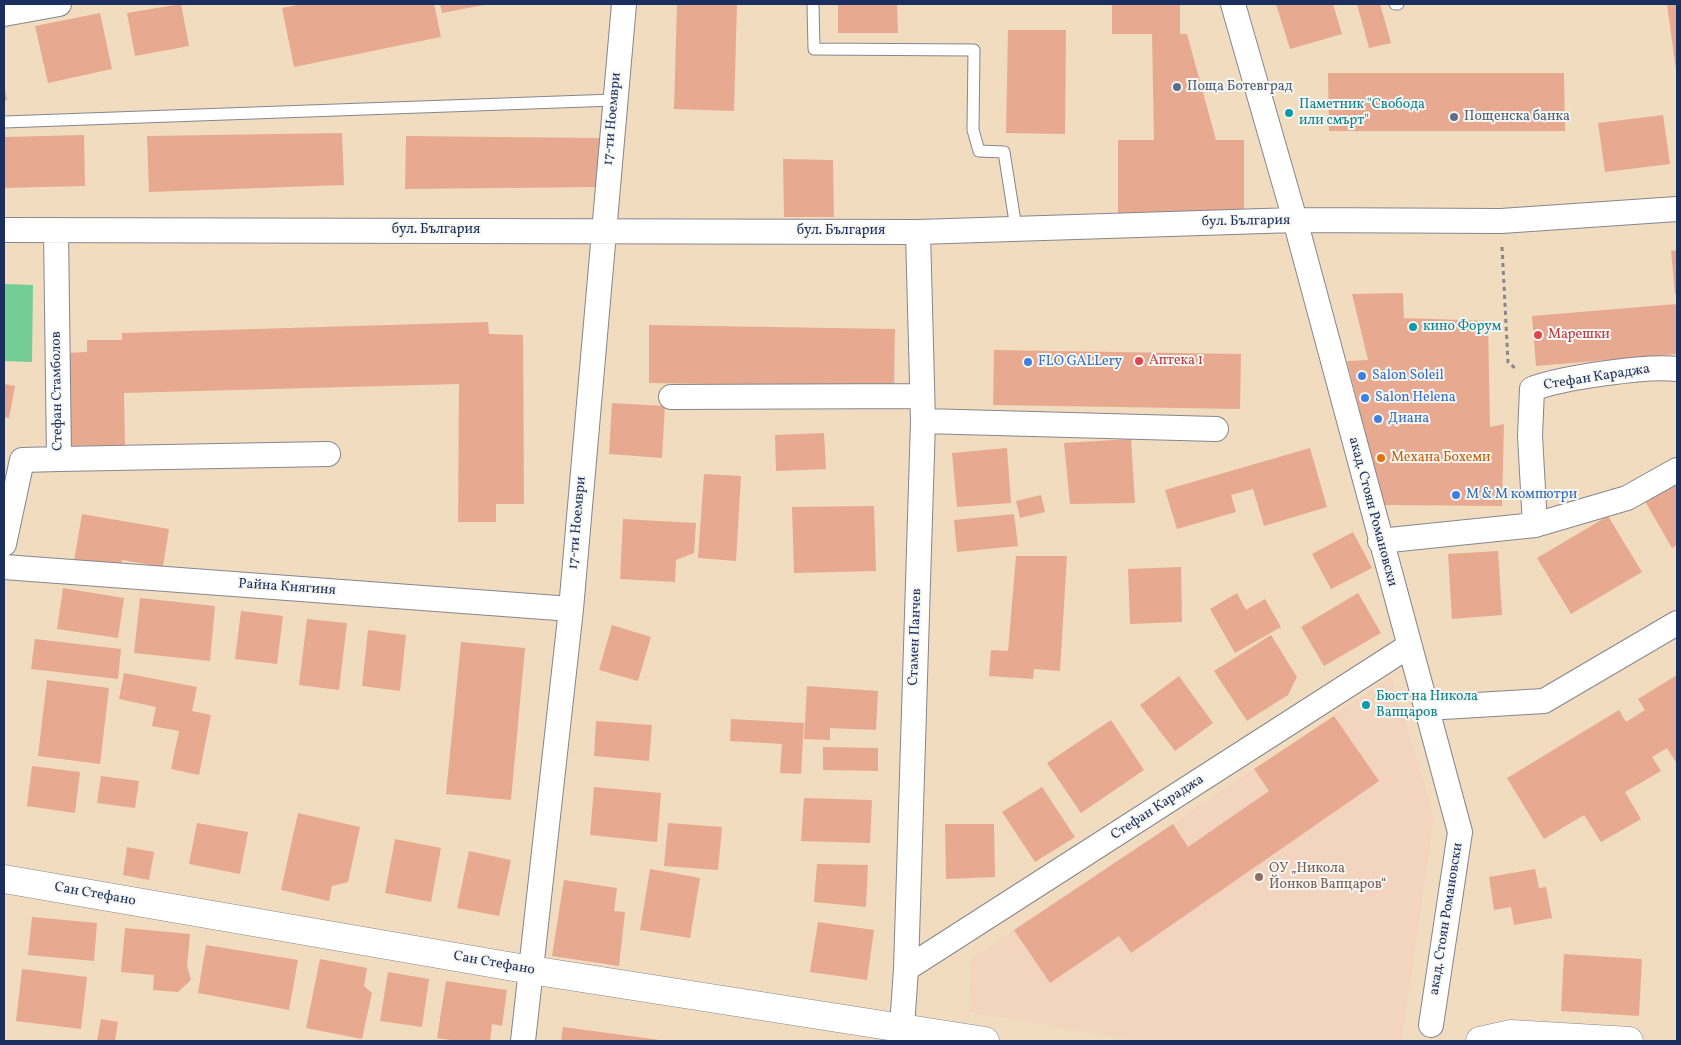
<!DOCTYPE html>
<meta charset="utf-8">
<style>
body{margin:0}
#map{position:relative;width:1681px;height:1045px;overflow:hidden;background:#f1dcbf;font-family:Vollkorn,serif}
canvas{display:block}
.frame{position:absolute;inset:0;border:5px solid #1b2f5e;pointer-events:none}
</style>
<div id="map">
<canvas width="1681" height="1045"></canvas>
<div class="frame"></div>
</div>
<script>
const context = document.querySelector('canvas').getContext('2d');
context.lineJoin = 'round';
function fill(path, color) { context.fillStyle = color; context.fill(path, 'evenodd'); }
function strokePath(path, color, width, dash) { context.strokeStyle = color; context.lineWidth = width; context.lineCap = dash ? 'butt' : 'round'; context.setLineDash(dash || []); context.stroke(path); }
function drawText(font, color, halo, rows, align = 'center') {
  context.font = font + ' Vollkorn,serif'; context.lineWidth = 4; context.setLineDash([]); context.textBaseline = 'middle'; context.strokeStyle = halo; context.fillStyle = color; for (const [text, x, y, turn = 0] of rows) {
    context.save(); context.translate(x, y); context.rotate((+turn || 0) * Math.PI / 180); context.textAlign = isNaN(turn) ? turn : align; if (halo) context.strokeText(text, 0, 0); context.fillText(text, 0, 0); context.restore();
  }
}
const built = new Path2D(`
 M1391,677l43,139 -32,223 -10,2h-254l-169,-29 2,-53z`);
const green = new Path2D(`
 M4,284l29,1 -1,77 -28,-1z`);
const building = new Path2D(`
 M181,4l8,42 -54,10 -8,-43z
 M302,4h132l7,33 -147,30 -12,-59z
 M440,4h44v1l-42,8z
 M677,4h60l-3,107 -60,-2z
 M838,4h59l1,29h-60z
 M1112,4h68v30h7l29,106h28v77l-126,-2v-75h36l-2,-106h-40z
 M1276,4h57l9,30 -52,15z
 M1357,4h23l11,39 -22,5z
 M1667,4h10v66h-1z
 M100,13l12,56 -64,14 -13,-57z
 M1008,30h58l-1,104 -59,-1z
 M1328,73h236l1,58h-236z
 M4,84l3,16 -3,1z
 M1663,115l7,49 -65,8 -7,-49z
 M342,133l2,52 -195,7 -2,-56z
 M84,135l1,51 -81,2v-51z
 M406,136l194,2v49l-195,2z
 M783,159l50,1 1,57h-50z
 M1677,250v43l-2,1 -4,-43z
 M1403,293l1,25 84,3 2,106 14,-3 -2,82 -118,-1 -37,-144 21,-1 -16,-66z
 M1677,304v50l-141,12 -4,-50z
 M488,322l1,12 34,1 1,169h-28v18h-38l1,-138 -335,9 1,52 -59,1 -2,-93 23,-1v-12h35v-7z
 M649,325l246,4 -1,58 -245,-4z
 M994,350l247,4 -1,55 -247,-4z
 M4,384l11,2 -6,32 -5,-1z
 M612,403l53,3 -3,52 -53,-4z
 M824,433l2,36 -50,2 -1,-36z
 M1131,439l4,64 -65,1 -6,-61z
 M1007,448l4,55 -54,4 -5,-54z
 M1310,448l17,59 -63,19 -11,-37 -22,6 5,17 -59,17 -12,-39z
 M704,474l37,2 -5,85 -38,-3z
 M1677,476v69l-5,3 -30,-52z
 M1041,495l4,17 -25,6 -4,-17z
 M874,506l2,65 -82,2 -2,-66z
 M82,514l87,15 -6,38 -41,-7 -2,10 -46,-9z
 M1014,514l4,32 -61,6 -3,-32z
 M1608,516l34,56 -71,42 -34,-56z
 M623,519l73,4 -2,30 -18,7 -1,22 -55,-3z
 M1353,532l19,36 -41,21 -19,-35z
 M1498,551l4,64 -50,4 -4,-65z
 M1016,556h51l-7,115 -26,-2 -1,10 -44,-3 2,-26 17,1z
 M1181,567l1,55 -52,2 -2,-55z
 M63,588l61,10 -6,40 -61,-9z
 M1237,593l9,17 19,-11 16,28 -46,26 -25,-44z
 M1358,593l23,40 -57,33 -23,-39z
 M140,598l75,8 -5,55 -76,-8z
 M241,611l42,5 -6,48 -42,-5z
 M307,619l40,4 -8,67 -40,-5z
 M612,625l39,12 -13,44 -39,-11z
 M368,630l38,5 -6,56 -38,-5z
 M1271,635l26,42 -9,18 -41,26 -33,-50z
 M35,639l86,10 -3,30 -87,-10z
 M461,642l64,6 -14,152 -65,-6z
 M124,673l73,14 -5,24 19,4 -12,60 -28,-6 8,-38 -27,-5 4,-19 -37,-8z
 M1677,675v89l-10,-16 -15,9 9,14 -36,21 16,27 -40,23 -17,-27 -40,24 -37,-61 112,-68 7,12 19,-12 -7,-11z
 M1179,676l34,47 -38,28 -35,-46z
 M47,680l62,8 -9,76 -62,-8z
 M807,686l71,5 -2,39 -46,-2v12l-26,-1z
 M1334,716l45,65 -248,172 -12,-17 -69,47 -36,-53 159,-106 15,23 81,-56 -15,-22z
 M731,719l73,4 -3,51 -21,-1 2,-29 -52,-3z
 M1111,720l33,50 -63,43 -34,-50z
 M596,721l56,4 -3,36 -55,-5z
 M823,747l55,1v23l-55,-1z
 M32,766l48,6 -5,41 -48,-7z
 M101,776l38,5 -4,27 -38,-5z
 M594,787l67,6 -4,49 -67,-7z
 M1042,787l33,50 -40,25 -33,-50z
 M804,798l68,2 -2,43 -69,-2z
 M298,813l62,14 -12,55 -16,4 -3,15 -48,-11z
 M197,823l51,9 -8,42 -51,-10z
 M668,823l54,4 -4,43 -54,-4z
 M945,824h49l1,53 -49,2z
 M395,839l46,9 -10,54 -46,-9z
 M127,847l27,5 -5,28 -26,-5z
 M469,851l42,9 -12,56 -42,-8z
 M817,864l51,1 -2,42 -52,-5z
 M650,869l50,9 -10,60 -50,-8z
 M1535,869l4,19 7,-1 6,31 -38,7 -3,-18 -17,3 -5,-33z
 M564,880l53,8 -3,23 11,1 -6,54 -67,-10z
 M32,917l65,6 -3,38 -66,-6z
 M818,922l56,8 -7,50 -57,-8z
 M125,928l65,6 -3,32 4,14 -13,12 -25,-2 1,-15 -33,-3z
 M206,945l92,15 -9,50 -91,-17z
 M1564,954l78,5 -3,57 -78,-5z
 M320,959l47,9 -3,18 8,7 -10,46 -56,-11z
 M22,969l65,8 -6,52 -65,-8z
 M388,972l41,7 -7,48 -42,-6z
 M446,981l61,9 -5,36 -10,-2 -2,17h-33l-20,-3z
 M101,1019l17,3 -3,19h-18z
 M563,1027l97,13v1h-99z`);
const path = new Path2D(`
 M1502,247l6,115 8,7`);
const lane = new Path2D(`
 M813,4l1,45 160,1 -1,80 6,21 25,1 12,76
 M1395,4h3
 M4,122l610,-22`);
const street = new Path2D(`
 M1233,4l62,216 165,612 -29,193
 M4,14l55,-10
 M4,230l914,2 377,-12 206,1 176,-12
 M671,397l250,-1
 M923,421l293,8
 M59,459l269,-5
 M1535,525l-5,-89 2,-47c28,-11 116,-24 145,-20
 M1380,541l155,-16 92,-27 50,-28
 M4,544l18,-84 37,-1 -3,-229
 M4,567l567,42
 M1426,708l118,-7 133,-78
 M906,969l503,-323
 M523,1041l48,-432 53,-605
 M901,1041l5,-72 17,-548 -5,-189`);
const secondary = new Path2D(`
 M4,879l527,91 454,71
 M1480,1041l31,-7 118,7`);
const markers = [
 [1177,87,5,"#5c6f8a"],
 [1289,113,5,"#0f9aa8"],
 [1454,117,5,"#5c6f8a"],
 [1413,327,5,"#0f9aa8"],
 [1538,335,5,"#e0444e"],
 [1139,361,5,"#e0444e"],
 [1028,362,5,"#3f7fe0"],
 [1362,376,5,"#3f7fe0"],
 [1365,398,5,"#3f7fe0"],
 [1378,419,5,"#3f7fe0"],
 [1381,458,5,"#e8710a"],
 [1456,495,5,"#3f7fe0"],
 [1366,705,5,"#0f9aa8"],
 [1259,877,5,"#8d6e63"]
];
const serviceNames = [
 ["Поща Ботевград",1187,87],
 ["Пощенска банка",1464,117]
];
const cultureNames = [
 ["Паметник \"Свобода",1299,105],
 ["или смърт\"",1299,121],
 ["кино Форум",1423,327],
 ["Бюст на Никола",1376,697],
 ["Вапцаров",1376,713]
];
const streetNames = [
 ["17-ти Ноември",613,119,-85],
 ["бул. България",1246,222,-1],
 ["бул. България",436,230],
 ["бул. България",841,231],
 ["Стефан Караджа",1597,378,-9],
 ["Стефан Стамболов",58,391,-91],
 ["акад. Стоян Романовски",1372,512,75],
 ["17-ти Ноември",578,523,-85],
 ["Райна Княгиня",287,588,4],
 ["Стамен Панчев",916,637,-88],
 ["Стефан Караджа",1158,808,-33],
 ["Сан Стефано",95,895,10],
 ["акад. Стоян Романовски",1447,919,-81],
 ["Сан Стефано",494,964,10]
];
const healthNames = [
 ["Марешки",1548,335],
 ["Аптека 1",1149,361]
];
const shopNames = [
 ["FLO GALLery",1038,362],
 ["Salon Soleil",1372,376],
 ["Salon Helena",1375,398],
 ["Диана",1388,419],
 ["М & М компютри",1466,495]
];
const foodNames = [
 ["Механа Бохеми",1391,458]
];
const educationNames = [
 ["ОУ „Никола",1269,869],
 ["Йонков Вапцаров“",1269,885]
];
fill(built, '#f3d4bf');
fill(green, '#74cd94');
fill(building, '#e7aa91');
strokePath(lane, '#86868e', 13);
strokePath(street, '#86868e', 26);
strokePath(secondary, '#86868e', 29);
strokePath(path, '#86868e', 3, [4, 4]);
strokePath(lane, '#fff', 11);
strokePath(street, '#fff', 24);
strokePath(secondary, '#fff', 28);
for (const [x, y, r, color] of markers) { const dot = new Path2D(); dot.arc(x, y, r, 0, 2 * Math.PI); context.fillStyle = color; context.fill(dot); strokePath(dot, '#f6f6f2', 2); }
drawText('14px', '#4e5e75', '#f6f6f2', serviceNames, 'left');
drawText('14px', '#0d838f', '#f6f6f2', cultureNames, 'left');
drawText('14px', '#1b2f5e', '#f6f6f2', streetNames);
drawText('14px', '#be3a42', '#f6f6f2', healthNames, 'left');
drawText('14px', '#366cbe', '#f6f6f2', shopNames, 'left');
drawText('14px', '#c56008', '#f6f6f2', foodNames, 'left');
drawText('14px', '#785e54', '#f6f6f2', educationNames, 'left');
</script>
